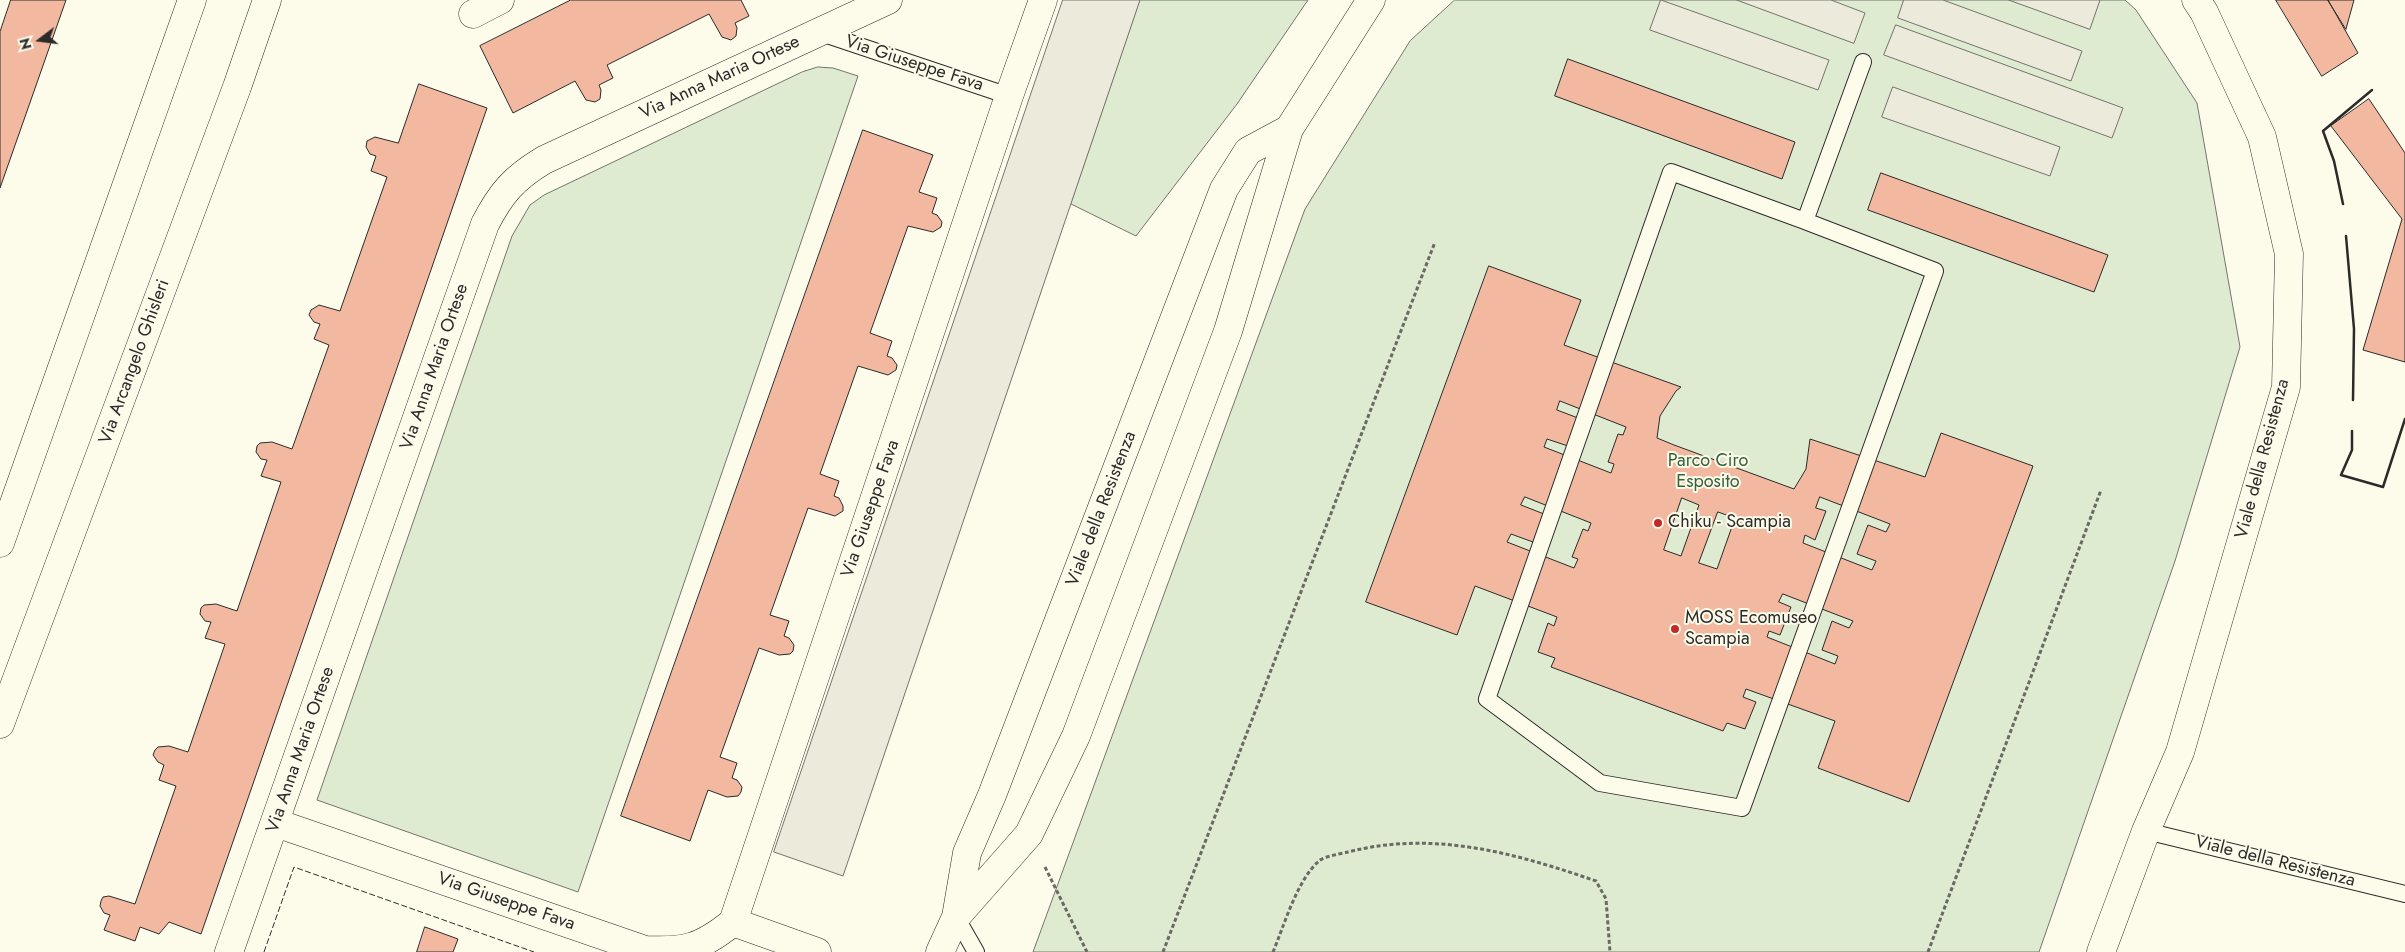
<!DOCTYPE html>
<style>
body{margin:0}
#map{position:relative;width:2405px;height:952px;overflow:hidden;background:#fdfbea;font-family:Jost,sans-serif}
canvas{display:block}
.north{position:absolute;left:15px;top:15px;width:50px;height:50px;-webkit-text-stroke:4px #fdfbea;paint-order:stroke;rotate:255deg;font-size:14px;font-weight:700;line-height:20px;text-align:center;color:#2b2b2b}
.north::after{content:'';display:block;margin:auto;width:18px;height:22px;background:#2b2b2b;clip-path:polygon(50% 0,100% 100%,50% 72%,0 100%)}
</style>
<div id="map">
<canvas width="2405" height="952"></canvas>
<div class="north">N</div>
</div>
<script>
const context = document.querySelector('canvas').getContext('2d');
context.lineJoin = 'round';
function fill(path, color) { context.fillStyle = color; context.fill(path, 'evenodd'); }
function strokePath(path, color, width, dash) { context.strokeStyle = color; context.lineWidth = width; context.lineCap = dash ? 'butt' : 'round'; context.setLineDash(dash || []); context.stroke(path); }
function drawText(font, color, halo, rows, align = 'center') {
  context.font = font + ' Jost,sans-serif'; context.lineWidth = 4; context.setLineDash([]); context.textBaseline = 'middle'; context.strokeStyle = halo; context.fillStyle = color; for (const [text, x, y, turn = 0] of rows) {
    context.save(); context.translate(x, y); context.rotate((+turn || 0) * Math.PI / 180); context.textAlign = isNaN(turn) ? turn : align; if (halo) context.strokeText(text, 0, 0); context.fillText(text, 0, 0); context.restore();
  }
}
const green = new Path2D(`
 M1140,0h168l-71,104 -101,132 -65,-32z
 M1455,0h670l11,10 61,93 43,244 -65,214 -136,391h-1006l272,-743 105,-168z
 M818,67l15,1 25,8 -280,816 -261,-92 195,-564 18,-31 14,-10 258,-123z`);
const parking = new Path2D(`
 M1063,0h77l-297,876 -69,-24z
 M1661,0l168,60 -11,30 -168,-60z
 M1737,0h94l34,13 -11,30z
 M1904,0h39l139,51 -11,30 -173,-63z
 M2009,0h91l-10,29z
 M1896,25l227,83 -11,30 -228,-83z
 M1893,87l167,60 -10,29 -168,-59z`);
const building = new Path2D(`
 M11,0h55l-66,188v-156z
 M571,0h170l8,16 -14,7 2,5 -1,8 -5,4 -9,-3 -13,-23 -102,51 6,13 -14,7 2,5 -1,9 -5,3 -9,-2 -11,-19 -62,32 -33,-67z
 M2276,0h52l30,53 -36,23z
 M2328,0h26l-8,29z
 M1568,59l227,83 -13,37 -227,-83z
 M419,84l68,24 -286,826 -32,-12 -10,12 -19,-7 -5,14 -31,-11 6,-15 -6,-2 -4,-7 1,-5 2,-4 6,-1 26,8 41,-118 -17,-6 5,-15 -6,-3 -5,-7 2,-5 3,-3 11,-1 19,6 37,-108 -20,-6 6,-16 -6,-1 -5,-7 1,-6 3,-3 12,-1 21,7 44,-129 -20,-6 6,-16 -6,-1 -5,-7 1,-6 3,-3 12,-1 20,7 37,-104 -15,-6 6,-15 -6,-2 -5,-7 2,-5 8,-5 21,6 47,-134 -16,-6 5,-15 -6,-2 -4,-7 1,-6 8,-4 23,6z
 M2369,99l36,54v209l-42,-12 39,-131 -71,-93z
 M863,130l70,25 -14,37 18,6 -5,15 5,2 5,7 -1,5 -8,5 -25,-6 -38,107 22,8 -5,15 5,2 5,7 -1,5 -8,5 -30,-9 -38,108 19,7 -5,15 5,2 4,8v5l-8,5 -27,-8 -38,107 19,6 -5,15 5,2 5,7 -1,6 -3,3 -11,1 -20,-7 -39,109 17,6 -5,15 5,2 5,7 -1,5 -3,4 -11,1 -19,-7 -18,51 -69,-25z
 M1881,173l227,82 -14,37 -226,-82z
 M1489,266l92,34 -17,45 117,42 -5,4 -16,25 -3,22 17,7 120,44 12,-20 4,-30 115,38 16,-44 92,33 -124,336 -91,-34 17,-47 -89,-32 -3,8 13,5 -11,27 -18,-6 -4,8 -172,-64 4,-9 -17,-6 10,-29 6,3 3,-9 -82,-31 -18,49 -91,-33zM1560,401l66,26 -3,8 -5,-1 -10,28 6,2 -3,9 -67,-26 3,-8 21,7 10,-28 -21,-8zM1525,497l66,26 -3,8 -5,-2 -11,28 6,2 -4,9 -67,-26 4,-8 22,8 11,-28 -23,-9zM1820,497l70,27 -4,8 -18,-7 -11,29 19,7 -4,9 -69,-27 2,-8 10,5 11,-29 -10,-3zM1682,498l17,7 -18,51 -17,-6zM1718,512l17,6 -18,51 -18,-6zM1783,594l70,27 -4,7 -17,-7 -10,29 16,6 -3,8 -68,-27 2,-6 11,4 11,-28 -12,-5z
 M425,927l33,12 -5,13h-36z`);
const path = new Path2D(`
 M1045,867l42,85
 M1163,952l272,-710
 M1273,952c11,-26 24,-72 46,-91 6,-5 21,-7 29,-9 85,-22 167,1 248,29l10,18 4,53
 M1928,952l173,-462`);
const lane = new Path2D(`
 M818,32l191,64
 M1805,221l130,50 -193,537 -142,-25 -113,-84 184,-527 134,49 58,-159
 M2146,831l259,63
 M956,917l20,35`);
const street = new Path2D(`
 M473,14l27,-14
 M276,823l369,127c40,2 56,-2 88,-28
 M956,917l73,-83 47,-98 152,-405 61,-202 82,-129
 M229,952l256,-728c16,-31 29,-46 59,-64l344,-160
 M817,952l-84,-30 276,-826 34,-96
 M940,952l16,-35 11,-64 25,-58 232,-606 24,-38 41,-22
 M2101,952l45,-121 34,-79 106,-365 3,-133 -27,-117 -58,-125 -8,-12`);
const secondary = new Path2D(`
 M0,543l192,-543
 M0,724l237,-637 30,-87`);
const fence = new Path2D(`
 M264,952l30,-85 240,85`);
const wall = new Path2D(`
 M2343,204l-9,-43 -11,-30 49,-41
 M2346,236l8,93 -1,71
 M2352,431v19l-11,25 42,12 22,-68`);
const markers = [
 [1658,523,5,"#c62828"],
 [1675,629,5,"#c62828"]
];
const streetNames = [
 ["Via Giuseppe Fava",914,64,18],
 ["Via Anna Maria Ortese",720,78,-25],
 ["Via Arcangelo Ghisleri",135,362,-70],
 ["Via Anna Maria Ortese",435,367,-71],
 ["Viale della Resistenza",2263,459,-75],
 ["Via Giuseppe Fava",871,509,-71],
 ["Viale della Resistenza",1102,509,-69],
 ["Via Anna Maria Ortese",301,750,-71],
 ["Viale della Resistenza",2275,862,14],
 ["Via Giuseppe Fava",506,902,19]
];
const parkNames = [
 ["Parco Ciro",1708,462],
 ["Esposito",1708,483]
];
const poiNames = [
 ["Chiku - Scampia",1668,523],
 ["MOSS Ecomuseo",1685,619],
 ["Scampia",1685,640]
];
fill(green, '#deebd1');
strokePath(green, '#74746e', 1);
fill(parking, '#eceadb');
strokePath(parking, '#74746e', 1);
fill(building, '#f2b8a0');
strokePath(building, '#2b2b2b', 1);
strokePath(lane, '#2b2b2b', 18);
strokePath(street, '#2b2b2b', 29);
strokePath(secondary, '#2b2b2b', 29);
strokePath(path, '#6a6964', 3, [4, 2.5]);
strokePath(lane, '#fdfbea', 16);
strokePath(street, '#fdfbea', 28);
strokePath(secondary, '#fdfbea', 28);
strokePath(fence, '#2b2b2b', 1, [6, 2.5]);
strokePath(wall, '#2b2b2b', 2.5);
for (const [x, y, r, color] of markers) { const dot = new Path2D(); dot.arc(x, y, r, 0, 2 * Math.PI); context.fillStyle = color; context.fill(dot); strokePath(dot, '#fdfbea', 2); }
drawText('18px', '#2b2b2b', '#fdfbea', streetNames);
drawText('18px', '#34623c', '#fdfbea', parkNames);
drawText('18px', '#2b2b2b', '#fdfbea', poiNames, 'left');
</script>
